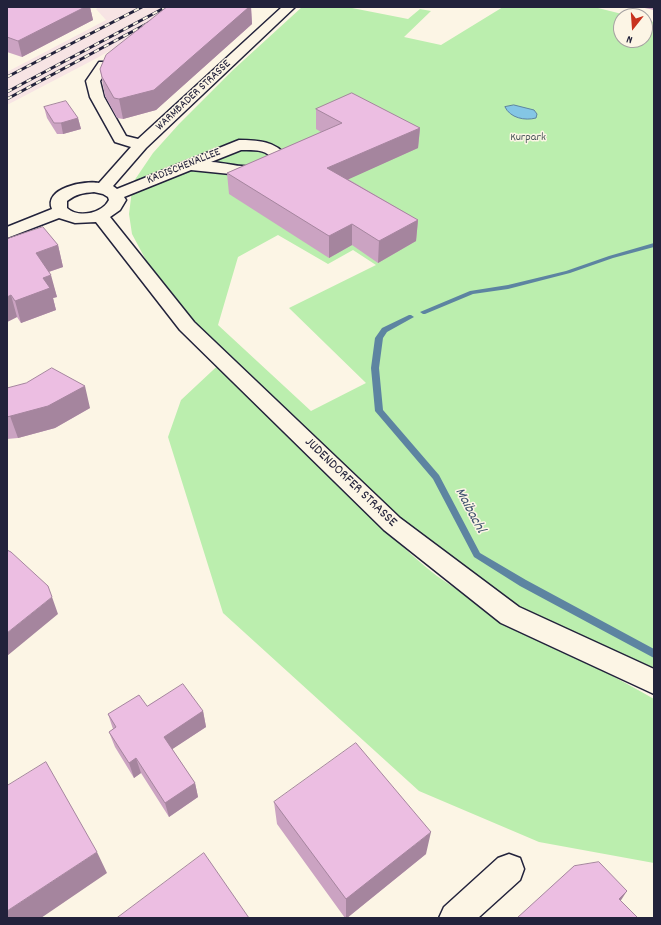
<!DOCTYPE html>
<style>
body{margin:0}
#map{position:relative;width:661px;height:925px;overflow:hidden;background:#fcf5e5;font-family:Dekko,sans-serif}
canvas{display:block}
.frame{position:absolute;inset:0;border:8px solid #22223b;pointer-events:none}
.north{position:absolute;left:613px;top:8px;width:40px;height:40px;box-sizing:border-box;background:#fcf5e5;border:1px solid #a5a1a1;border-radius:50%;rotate:197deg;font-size:11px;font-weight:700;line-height:16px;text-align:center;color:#22223b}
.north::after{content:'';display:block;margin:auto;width:14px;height:18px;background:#c8321e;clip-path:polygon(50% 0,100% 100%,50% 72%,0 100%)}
</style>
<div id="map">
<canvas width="661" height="925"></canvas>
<div class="frame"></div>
<div class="north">N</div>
</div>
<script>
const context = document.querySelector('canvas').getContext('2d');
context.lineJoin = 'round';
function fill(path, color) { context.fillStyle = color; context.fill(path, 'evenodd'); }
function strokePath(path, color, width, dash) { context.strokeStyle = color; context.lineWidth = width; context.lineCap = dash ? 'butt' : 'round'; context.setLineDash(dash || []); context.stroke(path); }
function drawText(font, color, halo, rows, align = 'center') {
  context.font = font + ' Dekko,sans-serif'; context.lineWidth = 3; context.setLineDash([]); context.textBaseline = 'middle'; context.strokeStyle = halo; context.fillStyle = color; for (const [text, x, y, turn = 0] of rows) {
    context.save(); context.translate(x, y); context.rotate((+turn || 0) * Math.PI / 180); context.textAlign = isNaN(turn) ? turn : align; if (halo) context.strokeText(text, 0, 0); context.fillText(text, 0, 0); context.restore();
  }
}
const built = new Path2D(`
 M99,7h89l-91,51 -90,47v-33l99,-52 -10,-11z`);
const green = new Path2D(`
 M302,7h45l61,12 12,-10 11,2 -27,26 37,8 62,-38h91l36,9h-9v24h24v-20l9,2v649l-142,-65 -104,-78 -17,8c15,13 30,28 46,40 68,48 145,81 217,123v164l-115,-21 -120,-51 -196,-178 -55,-176 13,-37 46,-43 -71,-78 -24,-45 -3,-20 3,-24 2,-9 19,-28 26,-29 54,-54zM278,235l50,29 25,-14 23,15 -87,43 77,75 -55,28 -93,-86 20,-68z`);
const water = new Path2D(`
 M514,105l20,5 3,4 -1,4c-11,3 -26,0 -31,-11z`);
const stream = new Path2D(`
 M654,243v4l-41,11 -43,15 -62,16 -35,5 -48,20h-2l-3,-2 50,-21 38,-6 58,-14 43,-15z
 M409,315h2l3,2 -27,15 -4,6 -4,30 4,42 56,65 41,78 46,27 128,69v9l-134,-72 -46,-29 -41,-78 -58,-68 -4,-43 4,-30 7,-10z`);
const minor = new Path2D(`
 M282,7h13l-149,141 -33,38 4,3 122,-49c18,0 37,1 48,17l-10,10 -7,4 -20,5 -59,-6 -67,27 2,3 -6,10 -10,7 84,105 206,196 119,89 135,62v25l-153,-71 -117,-93 -204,-200 -84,-108 -21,1 -16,-5 -52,20v-11l45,-18c-9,-21 33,-29 47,-26l32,-36 -16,-5 -25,-45 -4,-16 13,-19h10l2,3 -11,16 4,16 22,39 12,3zM241,150c10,0 22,-1 29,6 -19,18 -36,7 -59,6zM94,192l9,2 5,3 1,3c-7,14 -31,18 -42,8v-7c9,-7 16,-8 27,-9z
 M509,854l11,4 4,11 -4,11 -42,38h-39l5,-11 54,-49z`);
const rail = new Path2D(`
 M7,77l135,-70
 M7,92l159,-85
 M7,99l145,-78`);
const wall = new Path2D(`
 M7,7h83l3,13 -71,37 -15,-5z
 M167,7h84l1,17 -96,86 -33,9 -6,-1 -12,-22 -5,-27z
 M640,7h14v3z
 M44,107l34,11 3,11 -18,5h-6l-10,-16z
 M316,109l104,19 -2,20 -70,31 70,41 -2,21 -38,22 -26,-18 -23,13 -100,-64 -2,-21 94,-41 -5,-3z
 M7,239l51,6 5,22 -14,5 8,25 -4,1 3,12 -35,13 -4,-6 -10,5z
 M7,388l83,20 -35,20 -37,10 -11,1z
 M147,706l56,5 3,16 -34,22 23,34 3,14 -29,20 -28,-44 -7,5 -19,-31 -6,-15 4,-3 -5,-15z
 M274,802l152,52 -79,64h-2l-68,-94z`);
const shadedWall = new Path2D(`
 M85,7h5l3,13 -71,37 -4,-16z
 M249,7h2l1,17 -96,86 -33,9 -4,-20z
 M78,118l3,11 -18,5 -2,-11z
 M420,128l-2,20 -91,41v-21z
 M418,220l-2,21 -38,22 1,-22z
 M352,224v21l-23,13v-22z
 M58,245l5,22 -21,7 -6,-21z
 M51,275l6,22 -4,1 3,12 -35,13 -6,-22 28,-23z
 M11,295l6,22 -10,5v-25z
 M85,386l5,22 -35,20 -37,10 -8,-22z
 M52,597l6,17 -51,42v-23z
 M203,711l3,16 -38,25 -4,-15z
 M136,758l5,15 -7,5 -5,-15z
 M195,783l3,14 -29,20 -4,-14z
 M431,832l-5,22 -79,64h-1v-19z
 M97,852l10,21 -66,45h-34v-7z
 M627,891l-13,20 5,-12z`);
const building = new Path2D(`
 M7,7h78l-67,34 -11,-4z
 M167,7h82l-95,83 -35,9 -5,-1 -12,-21 -2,-8 6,-14z
 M352,93l68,35 -93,40 91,52 -39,21 -27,-17 -23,12 -102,-63 115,-50 -26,-14z
 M66,101l12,17 -17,5h-7l-10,-16z
 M43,227l15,18 -22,8 15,22 -8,3 7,10 -35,13 -4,-6 -4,2v-58z
 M52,368l33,18 -37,20 -41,11v-29l19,-5z
 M7,550l4,2 37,34 4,11 -45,36z
 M183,684l20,27 -39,26 31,46 -30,20 -29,-45 -7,5 -20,-31 7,-5 -8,-13 31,-19 8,11z
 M356,743l75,89 -85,67 -72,-97z
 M46,762l51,90 -90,59v-125z
 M204,853l45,65h-132z
 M599,862l28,29 -8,8 19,19h-121l57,-52z`);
const farStreetnames = [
 ["WARMBADER STRASSE",194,96,-43],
 ["KADISCHENALLEE",184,167,-22]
];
const farParknames = [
 ["Kurpark",528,138]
];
const streetNames = [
 ["JUDENDORFER STRASSE",350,483,44]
];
const waterNames = [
 ["Maibachl",469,511,62]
];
fill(built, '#f7e4e4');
fill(green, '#bbeeae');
fill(water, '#84c6e5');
strokePath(water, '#5d84a1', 1);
fill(stream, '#5d84a1');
strokePath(minor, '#22223b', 3);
fill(minor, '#fcf5e5');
strokePath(rail, '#22223b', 3);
strokePath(rail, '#fcf5e5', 2, [5.5]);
fill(wall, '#cba3c2');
fill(shadedWall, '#a5859e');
fill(building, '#ecbee2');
strokePath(building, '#a5859e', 1);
drawText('12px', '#22223b', '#fcf5e5', farStreetnames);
drawText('12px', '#485558', '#fcf5e5', farParknames);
drawText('14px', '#22223b', '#fcf5e5', streetNames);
drawText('italic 15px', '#3f536e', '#fcf5e5', waterNames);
</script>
